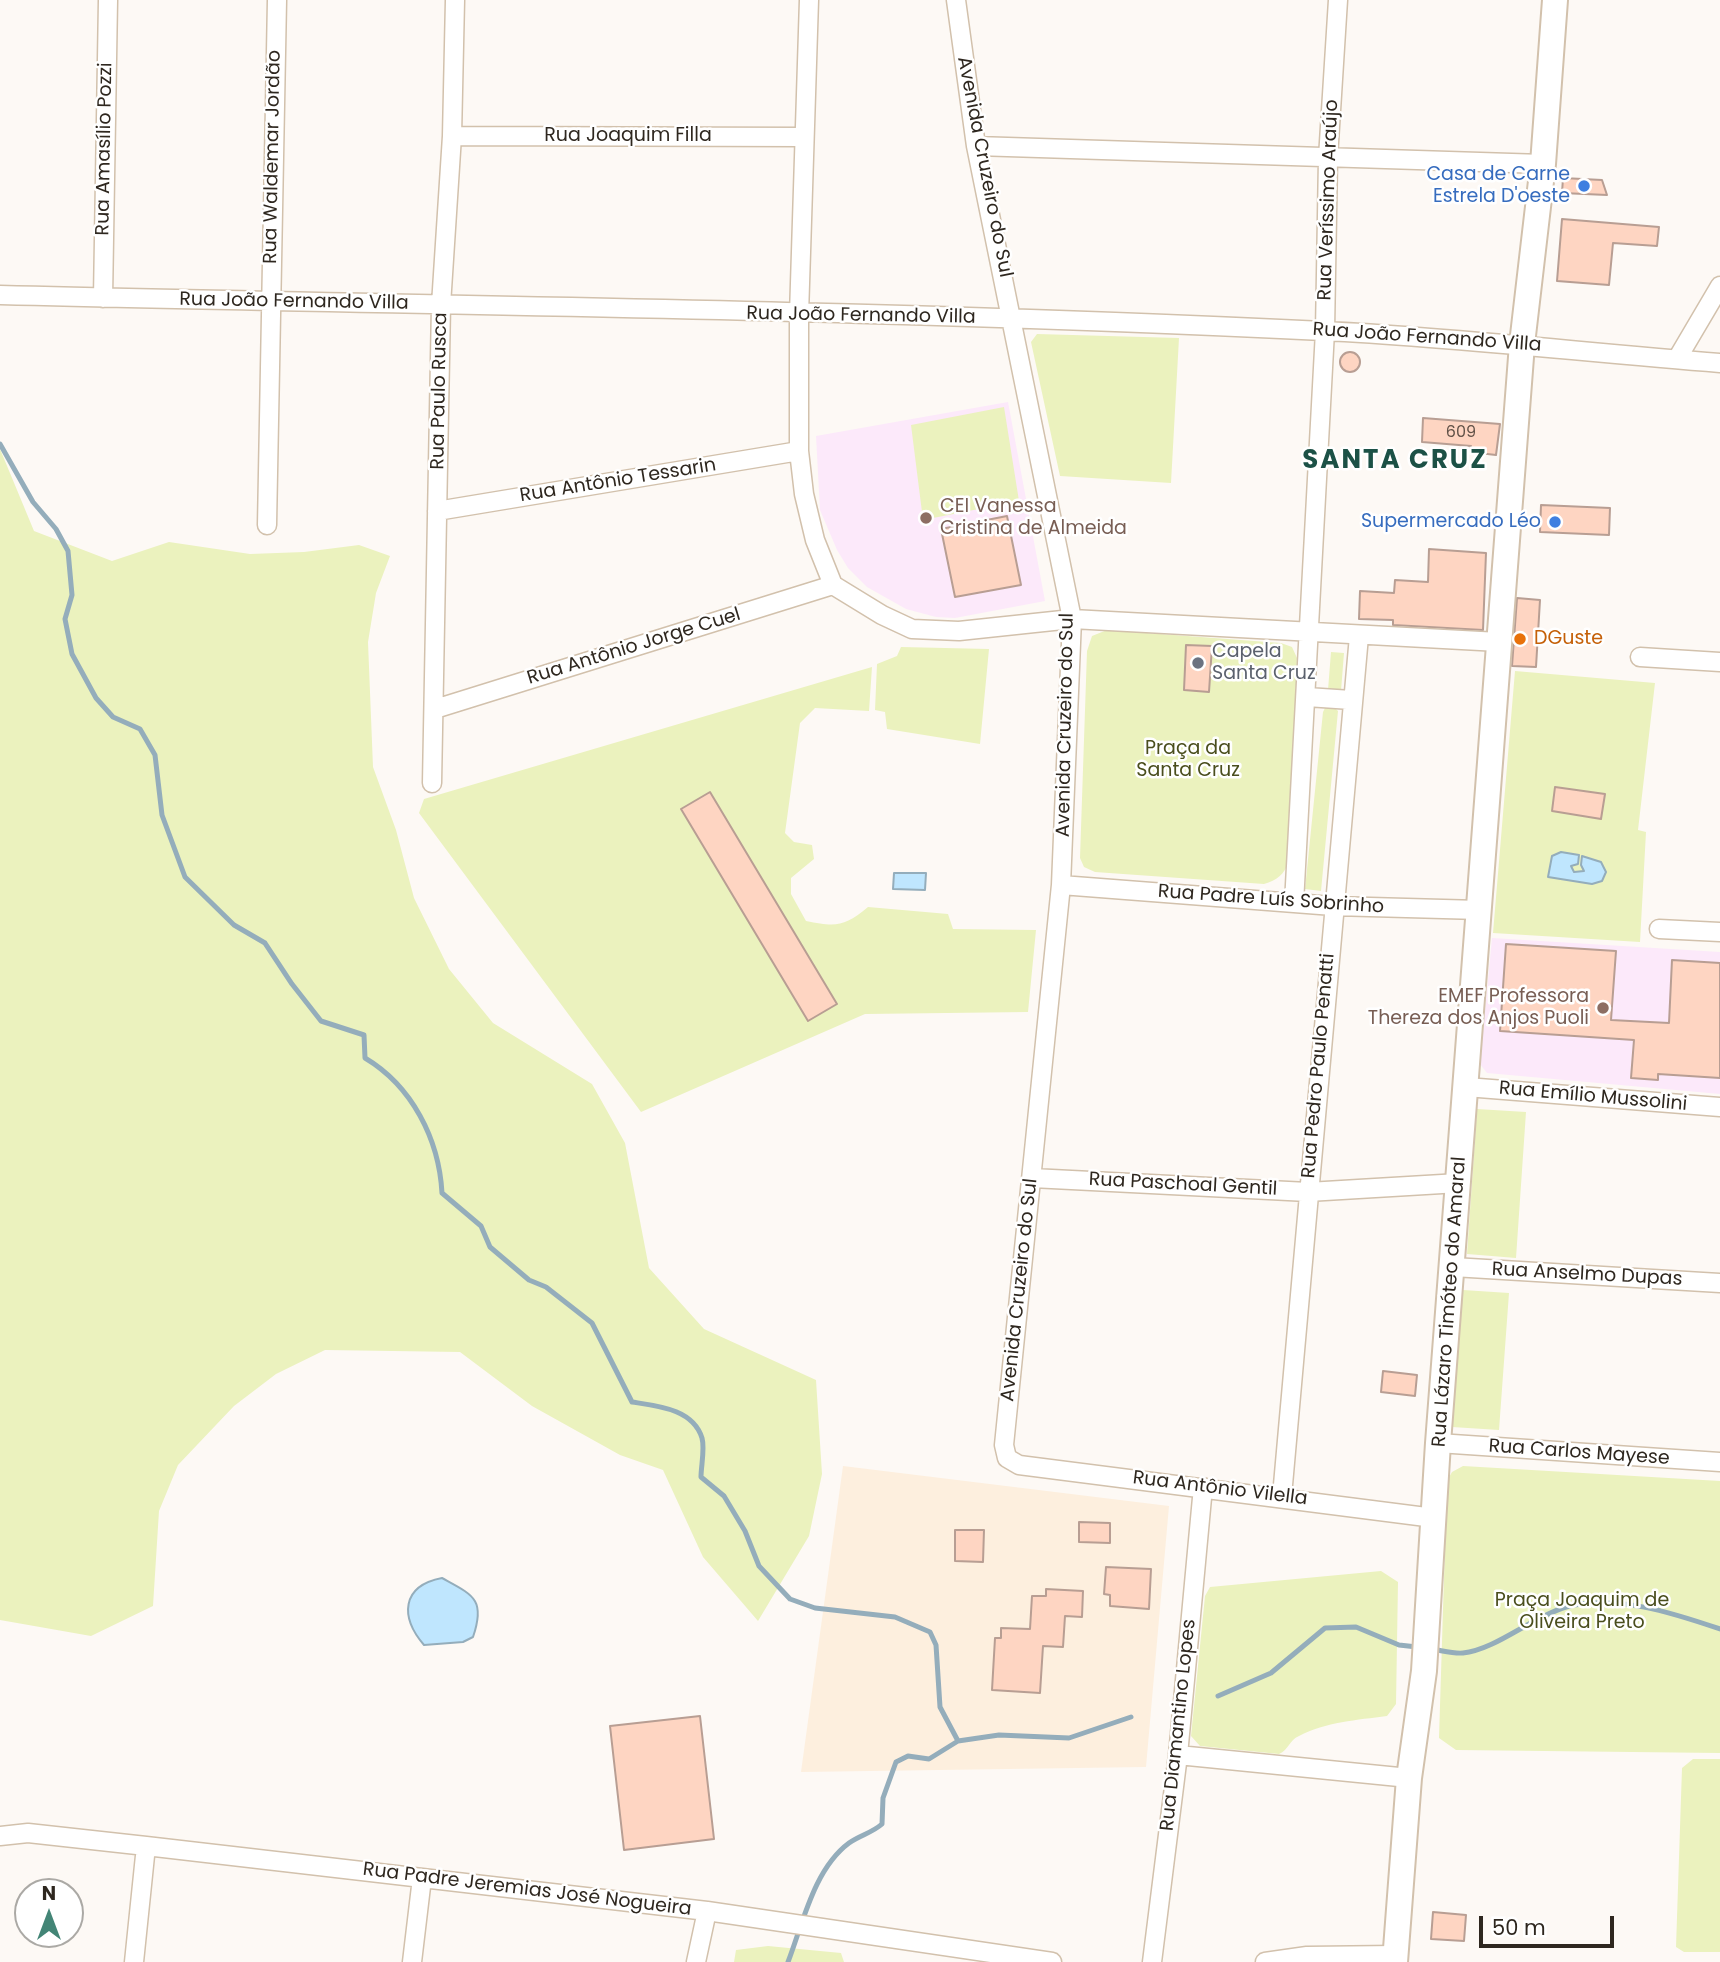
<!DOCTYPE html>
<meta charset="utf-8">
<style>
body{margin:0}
#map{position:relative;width:1720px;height:1962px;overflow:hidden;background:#fdf9f5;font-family:Poppins,sans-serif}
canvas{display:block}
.north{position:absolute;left:14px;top:1878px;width:70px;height:70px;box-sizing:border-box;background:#fff;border:2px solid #aba9a5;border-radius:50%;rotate:0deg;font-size:19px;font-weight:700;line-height:28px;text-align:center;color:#2e271f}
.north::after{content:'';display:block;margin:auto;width:24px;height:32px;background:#438576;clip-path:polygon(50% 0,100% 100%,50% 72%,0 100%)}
.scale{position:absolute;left:1479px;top:1916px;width:135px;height:32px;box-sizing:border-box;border:4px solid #2e271f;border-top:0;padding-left:9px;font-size:21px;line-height:24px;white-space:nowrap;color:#2e271f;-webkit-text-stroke:5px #fff;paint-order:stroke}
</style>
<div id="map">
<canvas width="1720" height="1962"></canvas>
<div class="north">N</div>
<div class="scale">50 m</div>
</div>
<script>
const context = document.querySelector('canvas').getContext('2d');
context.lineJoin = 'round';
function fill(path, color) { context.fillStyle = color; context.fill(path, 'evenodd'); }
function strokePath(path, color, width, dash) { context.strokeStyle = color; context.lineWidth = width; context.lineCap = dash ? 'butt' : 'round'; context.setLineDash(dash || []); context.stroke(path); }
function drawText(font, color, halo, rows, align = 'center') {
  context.font = font + ' Poppins,sans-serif'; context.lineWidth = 5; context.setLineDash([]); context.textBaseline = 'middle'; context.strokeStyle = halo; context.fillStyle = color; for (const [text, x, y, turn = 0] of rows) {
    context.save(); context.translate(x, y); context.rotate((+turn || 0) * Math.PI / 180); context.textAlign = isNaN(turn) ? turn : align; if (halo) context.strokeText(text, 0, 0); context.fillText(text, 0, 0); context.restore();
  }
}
const built = new Path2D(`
 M843,1466l326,40 -23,261 -345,5z`);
const education = new Path2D(`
 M1008,402l37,199 -90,17 -19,-1 -30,-8 -39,-22 -19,-19 -11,-18 -17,-40 -4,-74z
 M1492,938l228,14v142l-233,-21 -7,-9z`);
const green = new Path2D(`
 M1037,334l142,4 -8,145 -111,-7 -29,-134z
 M1004,407l15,94 -96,19 -12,-95z
 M0,449l34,82 78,30 57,-19 81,12 54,-2 55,-7 31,11 -14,37 -8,49 5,125 23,63 18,68 35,71 44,54 99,61 33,59 24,125 55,61 112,51 6,94 -13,62 -51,85 -55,-64 -40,-87 -43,-15 -88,-49 -72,-54 -135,-2 -49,24 -42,32 -56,59 -19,46 -6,95 -62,30 -91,-16z
 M1107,630l174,13 11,4 5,11 -8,203c-5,14 -12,19 -25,23l-169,-12 -11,-5 -4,-9 7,-207 5,-15z
 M901,647l88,2 -9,95 -93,-15 -2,-17 -10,-2 2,-46 20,-8z
 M1331,652l13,1 -3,38 -13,-1z
 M872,667l-3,44 -54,-3 -15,15 -15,110 9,9 18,3 2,14 -23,19v16l15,27c30,6 38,6 62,-14l80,7 5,15 83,1 -8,82 -163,2 -224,98 -222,-299 5,-14z
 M1515,671l140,12 -17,147 8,2 -6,110 -147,-9z
 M1333,706l5,5 -17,180 -16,-2 18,-177 2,-4z
 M1477,1109l49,3 -10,146 -49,-4z
 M1463,1290l46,3 -10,137 -47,-3z
 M1463,1466l257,15v272l-264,-3 -17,-12 8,-257 5,-9z
 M1381,1571l17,11 -2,122 -9,12c-30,4 -61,6 -88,20 -10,4 -10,14 -20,18l-79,-8 -9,-10 14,-140 5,-9z
 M1693,1759h27v193h-36l-8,-5 6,-179z
 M768,1946l73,7 3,9h-110l2,-12z`);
const water = new Path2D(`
 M1561,852l18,3 -1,9 -7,2 3,6 10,-1 -3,-6 1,-9 19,6 5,10 -4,9 -10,3 -44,-7 4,-21z
 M894,873h32l-1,17 -32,-1z
 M442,1578c31,17 44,21 31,59l-10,5 -39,3c-24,-28 -23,-59 18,-67z`);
const stream = new Path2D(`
 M0,444l33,58 23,27 12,22 4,44 -7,24 7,35 24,44 17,19 27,12 15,26 7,60 23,62 49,48 31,18 27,41 29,37 43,14 1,23c47,28 74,81 77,135l39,33 9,21 39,33 17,7 46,36 40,79c26,4 61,7 70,36 3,11 -1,28 -1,39l23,19 21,35 14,35 31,33 25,9 80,9 35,15 6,13 4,62 18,34
 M1431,1649c9,1 22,5 32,4 32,-3 69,-36 103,-46 50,-13 107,6 154,22
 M1218,1696l53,-23 54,-45 31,-1 43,18 18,2
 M788,1962c15,-39 26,-93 61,-119 11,-8 23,-10 33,-19l1,-26 13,-36 12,-6 21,3 29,-18 41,-6 70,3 62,-21`);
const building = new Path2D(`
 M1563,178l39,2 5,15 -45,-2z
 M1562,219l97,8 -2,19 -44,-3 -4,42 -52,-4z
 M1340 362a10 10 0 1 1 20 0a10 10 0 1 1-20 0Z
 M1423,418l77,6 -4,31 -26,-3 1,-6 -49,-4z
 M1541,505l69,3 -1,27 -69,-3z
 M1007,516l14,69 -66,12 -14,-68z
 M1429,549l57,4 -3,77 -90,-5v-5l-34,-1 1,-28 34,2 1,-13 33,2z
 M1517,598l23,2 -4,67 -24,-1z
 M1186,645l26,1 -3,46 -25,-2z
 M1555,787l50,7 -4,25 -49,-8z
 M710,792l127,212 -29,17 -127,-212z
 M1506,944l110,7 -5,69 58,3 3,-63 48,3v115l-62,-4v6l-27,-2 3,-38 -134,-9z
 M1383,1371l34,4 -2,21 -34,-4z
 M1079,1522l31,1v20l-31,-1z
 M955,1530h29l-1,32 -28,-1z
 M1106,1567l45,2 -2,40 -39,-3v-11l-6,-1z
 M1046,1589l37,2 -1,26 -17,-1 -2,31 -20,-1 -3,47 -48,-3 3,-52h6v-10l29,1 2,-33h14z
 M700,1716l14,123 -90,11 -14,-124z
 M1433,1912l33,3 -2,26 -33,-2z`);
const minor = new Path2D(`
 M809,0l-10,315v136l5,43 11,46 18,45 49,30 30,14 47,2 113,-12 427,23
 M956,0l20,146 96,473 -11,266 -57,560 3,13 12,7 415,53
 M452,136l352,1
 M976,146l567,18
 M0,295c441,11 883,14 1323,36 133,6 265,22 397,32
 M103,298l5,-298
 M1677,359l43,-73
 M437,511l362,-60
 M267,525l10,-525
 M1640,657l80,5
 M1307,697l44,3
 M435,709l398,-124
 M432,783l9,-478 11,-169 3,-136
 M1061,885l272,21 147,4
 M1294,903l31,-572 3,-173 10,-158
 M1659,929l61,3
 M1466,1087l254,20
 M1032,1178l276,14 151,-9
 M1453,1267l267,16
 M1438,1443l282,19
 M1282,1496l77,-860
 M1178,1755l231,23
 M0,1836l28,-3 118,13 561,65 345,51
 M134,1962l12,-116
 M412,1962l10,-84
 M696,1962l11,-51
 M1152,1962l26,-207 25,-268
 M1265,1962l42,-6 89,-1`);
const secondary = new Path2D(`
 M1395,1962l14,-184 15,-107 14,-228 84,-1099 21,-180 12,-164`);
const markers = [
 [1584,186,7,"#3f7fe0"],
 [926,518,7,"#8d6e63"],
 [1555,522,7,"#3f7fe0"],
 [1520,639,7,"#e8710a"],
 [1198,663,7,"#6b7280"],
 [1603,1008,7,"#8d6e63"]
];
const numberNames = [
 ["609",1461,433]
];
const streetNames = [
 ["Rua Joaquim Filla",628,136],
 ["Rua Amasílio Pozzi",105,149,-89],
 ["Rua Waldemar Jordão",273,157,-89],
 ["Avenida Cruzeiro do Sul",984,167,79],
 ["Rua Veríssimo Araújo",1329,200,-88],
 ["Rua João Fernando Villa",294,302,1],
 ["Rua João Fernando Villa",861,316,1],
 ["Rua João Fernando Villa",1427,338,4],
 ["Rua Paulo Rusca",440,391,-89],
 ["Rua Antônio Tessarin",618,481,-9],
 ["Rua Antônio Jorge Cuel",634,647,-17],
 ["Avenida Cruzeiro do Sul",1066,725,-89],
 ["Rua Padre Luís Sobrinho",1271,900,4],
 ["Rua Pedro Paulo Penatti",1319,1066,-85],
 ["Rua Emílio Mussolini",1593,1097,5],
 ["Rua Paschoal Gentil",1183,1185,3],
 ["Rua Anselmo Dupas",1587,1275,3],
 ["Avenida Cruzeiro do Sul",1020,1290,-84],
 ["Rua Lázaro Timóteo do Amaral",1450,1302,-86],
 ["Rua Carlos Mayese",1579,1453,4],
 ["Rua Antônio Vilella",1220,1489,7],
 ["Rua Diamantino Lopes",1179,1725,-84],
 ["Rua Padre Jeremias José Nogueira",527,1890,7]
];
const shopNames = [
 ["Casa de Carne",1570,175],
 ["Estrela D'oeste",1570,197],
 ["Supermercado Léo",1541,522]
];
const educationNames = [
 ["CEI Vanessa",940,507],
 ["Cristina de Almeida",940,529],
 ["EMEF Professora",1589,997,"right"],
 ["Thereza dos Anjos Puoli",1589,1019,"right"]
];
const foodNames = [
 ["DGuste",1534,639]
];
const worshipNames = [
 ["Capela",1212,652],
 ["Santa Cruz",1212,674]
];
const parkNames = [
 ["Praça da",1188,749],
 ["Santa Cruz",1188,771],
 ["Praça Joaquim de",1582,1601],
 ["Oliveira Preto",1582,1623]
];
const districtNames = [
 ["SANTA CRUZ",1395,461]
];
fill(built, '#fdefde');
fill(education, '#fce9fa');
fill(green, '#ebf2be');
fill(water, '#bfe6fe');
strokePath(water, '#94adbb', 2);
strokePath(stream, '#94adbb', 5);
fill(building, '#fed5c2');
strokePath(building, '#b89e93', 2);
strokePath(minor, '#d2c1ac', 21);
strokePath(secondary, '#d2c1ac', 28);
strokePath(minor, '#fff', 18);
strokePath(secondary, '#fff', 24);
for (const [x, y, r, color] of markers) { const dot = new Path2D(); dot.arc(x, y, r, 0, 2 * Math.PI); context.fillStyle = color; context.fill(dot); strokePath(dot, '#fff', 2.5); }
drawText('16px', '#625248', null, numberNames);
drawText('19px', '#2e271f', '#fff', streetNames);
drawText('19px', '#366cbe', '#fff', shopNames, 'right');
drawText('19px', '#785e54', '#fff', educationNames, 'left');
drawText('19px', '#c56008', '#fff', foodNames, 'left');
drawText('19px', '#5b616d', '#fff', worshipNames, 'left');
drawText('19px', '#4a4e1d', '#fff', parkNames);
context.letterSpacing = '2px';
drawText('bold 26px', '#1c5146', '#fff', districtNames);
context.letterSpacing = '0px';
</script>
